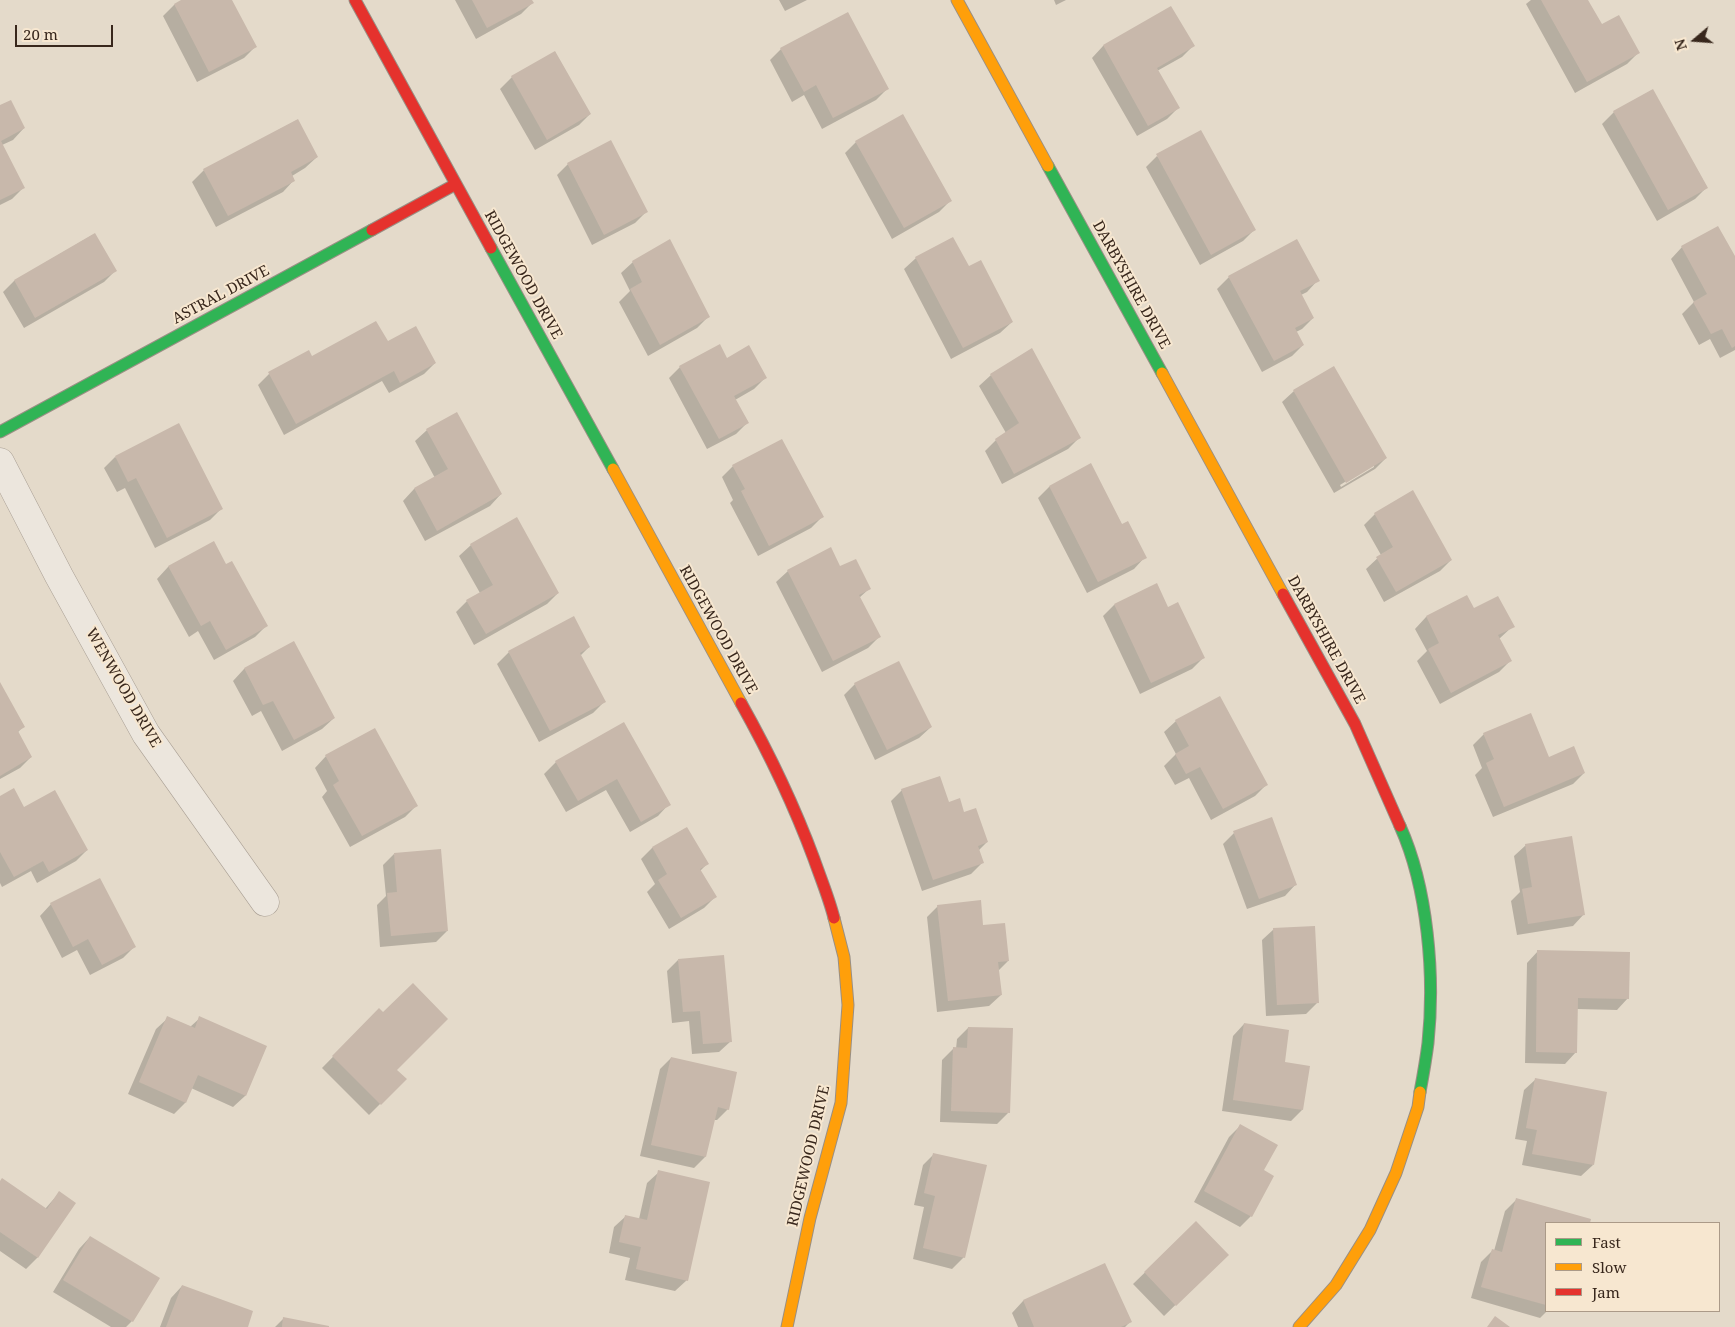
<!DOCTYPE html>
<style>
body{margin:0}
#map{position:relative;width:1735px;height:1327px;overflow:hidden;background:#e4daca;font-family:"Noto Serif",serif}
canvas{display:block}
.legend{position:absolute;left:1545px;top:1222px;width:175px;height:90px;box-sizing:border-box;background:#f7e7d0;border:1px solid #ab9a88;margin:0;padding:6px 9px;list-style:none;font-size:15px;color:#38271c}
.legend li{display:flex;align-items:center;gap:10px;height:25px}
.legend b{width:25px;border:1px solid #ab9a88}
.north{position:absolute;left:1670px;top:15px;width:50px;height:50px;-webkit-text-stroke:4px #f7e7d0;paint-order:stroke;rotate:252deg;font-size:14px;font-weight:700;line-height:20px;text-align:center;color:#38271c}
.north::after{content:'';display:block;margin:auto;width:18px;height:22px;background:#38271c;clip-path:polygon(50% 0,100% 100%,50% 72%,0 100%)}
.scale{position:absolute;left:15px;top:25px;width:98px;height:22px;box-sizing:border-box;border:2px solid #38271c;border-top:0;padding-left:6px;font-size:15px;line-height:18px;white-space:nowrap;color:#38271c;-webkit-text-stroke:4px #f7e7d0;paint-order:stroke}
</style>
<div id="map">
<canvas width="1735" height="1327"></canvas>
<ul class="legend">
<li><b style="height:6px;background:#30b455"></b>Fast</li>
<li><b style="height:6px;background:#ff9f0a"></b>Slow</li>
<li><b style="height:6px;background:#e5322d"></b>Jam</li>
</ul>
<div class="north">N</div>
<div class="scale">20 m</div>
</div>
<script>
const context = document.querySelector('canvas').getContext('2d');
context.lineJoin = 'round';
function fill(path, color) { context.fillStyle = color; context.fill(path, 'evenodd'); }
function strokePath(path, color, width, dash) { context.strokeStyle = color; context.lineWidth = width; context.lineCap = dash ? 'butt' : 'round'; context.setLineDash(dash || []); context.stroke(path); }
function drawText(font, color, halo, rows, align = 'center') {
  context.font = font + ' "Noto Serif",serif'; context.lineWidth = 4; context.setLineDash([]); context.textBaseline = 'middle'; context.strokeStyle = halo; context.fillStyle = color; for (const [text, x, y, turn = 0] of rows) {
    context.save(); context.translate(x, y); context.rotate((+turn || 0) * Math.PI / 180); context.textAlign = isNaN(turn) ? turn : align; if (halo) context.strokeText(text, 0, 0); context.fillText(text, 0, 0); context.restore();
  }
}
const shadow = new Path2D(`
 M183,0h48l24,47 -11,11 -47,24 -34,-66 11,-11z
 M455,0h76l1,3 -11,11 -45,25z
 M779,0h28l-22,11z
 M1054,0h12l-10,5z
 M1531,0h56l14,26 37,27 -11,11 -52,29 -49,-89z
 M1171,8l22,38 -11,11 -25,14 21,37 -11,11 -30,17 -45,-78 11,-12z
 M781,49l106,40 -11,11 -54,29 -18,-34 -12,7 -22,-42z
 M555,52l35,62 -11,11 -44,25 -35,-61 12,-12z
 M1652,90l55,97 -12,12 -38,22 -55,-97 12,-12z
 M0,107l24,21 -11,12 -11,5 21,43 -11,11 -12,6z
 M297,120l20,37 -12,11 -13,8 2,4 -11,12 -67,35 -24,-45 12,-12z
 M856,142l94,59 -11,11 -47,27 -47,-86z
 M1157,156l97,74 -11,11 -43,24 -54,-98z
 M568,164l78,48 -11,11 -43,22 -35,-70z
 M94,234l21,37 -11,11 -80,46 -21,-36 11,-11z
 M1297,241l21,39 -11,12 -6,3 12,23 -11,11 -6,3 7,13 -11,11 -30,16 -45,-83 12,-12z
 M1682,247l53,12v91l-15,8 -10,-19 -11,6 -17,-31 12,-12 -23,-43z
 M916,258l52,10 44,54 -12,11 -49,26 -47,-90z
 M633,262l76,54 -12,12 -49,28 -29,-54 11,-11 -9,-18z
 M387,343l48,20 -11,11 -35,19 -7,-12 -98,54 -26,-50 11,-11 43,-17z
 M726,359l39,19 -11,11 -19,11 13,22 -12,12 -29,15 -38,-71 11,-11z
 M991,375l88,63 -11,11 -66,35 -17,-33 11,-11 10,-7 -27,-47z
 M1294,391l92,67 -11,11 -41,24 -52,-91zM1374,464v3l-33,20 -1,-2z
 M427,430l74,64 -11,12 -65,35 -22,-40 11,-12 21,-11 -20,-37z
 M115,457l107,51 -12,12 -55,28 -30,-60 -8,4 -13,-24z
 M1091,465l31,60 23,32 -11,12 -47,24 -49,-95 11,-11z
 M733,466l89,51 -11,11 -53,28 -28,-53 3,-3 -11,-23z
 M1375,514l76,46 -11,11 -56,31 -18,-33 15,-14 -17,-30z
 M213,543l13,23 40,60 -11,11 -41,23 -16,-29 -9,6 -32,-58 11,-12z
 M471,545l87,48 -11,11 -73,41 -18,-33 11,-11 13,-8 -21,-37z
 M840,568l30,20 -11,10 20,39 -11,11 -46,24 -46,-90 12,-11z
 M1466,597l7,13 40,16 -14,13 11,22 -11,11 -59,32 -23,-43 10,-10 -12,-22 11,-12z
 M1114,605l54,3 35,50 -11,11 -52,25 -37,-78z
 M573,618l16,29 -9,9 24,46 -11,11 -54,29 -42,-78 12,-12z
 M294,643l40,75 -12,11 -40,22 -21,-40 -9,5 -19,-35 11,-12z
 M855,684l76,43 -12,11 -44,22 -31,-65z
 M0,685l24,41 -7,7 14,24 -11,11 -20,11z
 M1176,721l90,64 -11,11 -44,24 -22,-42 -14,7 -11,-19 12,-12 -12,-22z
 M624,724l45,80 -11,12 -28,16 -24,-42 -40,22 -22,-38 12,-12z
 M1484,734l64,24 36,15 -11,11 -80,33 -18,-42 7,-7 -9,-23z
 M326,756l90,50 -11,11 -55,30 -28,-50 5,-6 -12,-23z
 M902,790l46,13 15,10 24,29 -9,9 4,12 -11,11 -49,17 -31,-90z
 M0,797l87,53 -11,11 -39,22 -6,-12 -29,16 -2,-4z
 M686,828l21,36 -7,7 15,26 -11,11 -35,21 -22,-37 8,-8 -14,-25 11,-11z
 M1234,833l62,51 -11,12 -38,13 -24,-65z
 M1526,845l58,69 -11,12 -56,9 -6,-34 9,-9 -6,-36z
 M394,854l53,77 -11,11 -56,5 -3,-42 9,-9 -3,-31z
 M51,904l83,43 -11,11 -33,17 -13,-25 -15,8 -22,-42z
 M938,906l44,21 26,34 -10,10 3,24 -12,11 -52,6 -10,-95z
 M1274,929l43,74 -11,11 -40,2 -4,-76z
 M1538,951l90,47 -11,12 -40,-1 -1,43 -11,12 -40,-1 2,-100z
 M678,960l53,81 -12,11 -27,2 -3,-33 -17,2 -5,-52z
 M379,1010l17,60 9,9 -36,36 -47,-47z
 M168,1018l22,9 10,-9 66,29 -21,49 -12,11 -42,-19 -6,15 -11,11 -46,-20 28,-65z
 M1244,1024l39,39 19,47 -11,11 -69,-10 11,-75z
 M968,1028l40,85 -11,11 -57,-2 2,-62 11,-11h3l1,-10z
 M671,1058l57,51 -11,11h-3l-9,37 -11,11 -54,-12 20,-87z
 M1536,1079l57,86 -12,11 -59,-11 5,-24 -12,-2 9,-49z
 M1240,1126l11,90 -11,11 -46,-25 35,-65z
 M934,1154l30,103 -12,12 -39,-10 11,-52 -10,-2 9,-40z
 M659,1172l28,108 -12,11 -50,-11 5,-22 -21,-5 5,-26 12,-11 13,3 8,-36z
 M0,1182l45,27 14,-16 -21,64 -12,12 -26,-18z
 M1516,1200l74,20 -1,3h-43l1,88 -7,7 -69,-20 10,-36 11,-11h2l11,-40z
 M1196,1223l31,32 -63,61 -31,-32z
 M90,1237l68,42 -26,42 -6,6h-15l-58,-35 26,-43z
 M1104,1265l26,57 -5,5h-107l-6,-14 11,-12z
 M182,1286l65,41h-87l11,-29z
 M284,1318l43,9h-52z`);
const building = new Path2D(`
 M181,0h51l25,47 -48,25 -35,-68z
 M472,0h60l2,3 -47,25z
 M1541,0h47l14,24 17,-9 21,38 -53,29z
 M1171,6l24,40 -38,22 23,40 -32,18 -45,-81z
 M848,12l41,77 -56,29 -17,-33 -12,7 -24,-44z
 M555,51l36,63 -44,26 -36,-64z
 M1653,89l55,99 -40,22 -55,-99z
 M11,100l14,28 -24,13 24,47 -25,12v-95z
 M903,114l49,87 -48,27 -49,-87z
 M298,119l20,38 -27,15 4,9 -67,35 -25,-47z
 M1201,130l55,100 -45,25 -55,-101z
 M611,140l37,72 -44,23 -37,-72z
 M1718,226l17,30v90l-3,2 -10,-19 -11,5 -18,-32 14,-8 -26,-48z
 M95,233l22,38 -82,47 -21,-38z
 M953,237l16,29 12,-6 32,62 -50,26 -48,-91z
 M670,239l40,78 -50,28 -30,-56 12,-7 -10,-21z
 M1297,239l23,42 -20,10 14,27 -19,10 9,17 -30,16 -46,-85z
 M376,321l12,20 28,-15 20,37 -36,20 -6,-12 -98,53 -28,-52 41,-22 3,6z
 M720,344l7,14 22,-13 18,33 -33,18 15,27 -30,16 -40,-73z
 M1032,348l49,90 -67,36 -19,-35 24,-16 -29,-49z
 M1334,366l53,92 -41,25 -53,-93z
 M457,412l45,82 -65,37 -23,-43 34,-19 -22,-40z
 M179,423l44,86 -56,29 -31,-60 -8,4 -13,-26z
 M782,439l42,78 -55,29 -28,-55 4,-2 -13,-24z
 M1091,463l31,61 6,-3 19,37 -49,24 -49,-96z
 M1413,490l39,70 -56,32 -20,-35 17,-10 -19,-34z
 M517,517l42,76 -73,41 -20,-34 27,-15 -23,-41z
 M214,541l12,23 6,-3 36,65 -42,24 -16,-29 -9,5 -33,-60z
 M831,547l9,19 16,-7 15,30 -12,6 22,42 -48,24 -46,-91z
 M1157,583l11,24 10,-5 27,56 -54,25 -37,-79z
 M1467,595l7,13 24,-12 17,31 -17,8 14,26 -61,32 -23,-44 11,-6 -13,-27z
 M574,616l16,31 -10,6 26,49 -56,29 -42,-80z
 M294,641l41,77 -41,22 -21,-39 -10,4 -19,-37z
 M899,661l33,66 -45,23 -33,-67z
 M0,682l25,45 -7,4 14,26 -32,19z
 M1220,696l48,89 -45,24 -23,-42 -14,7 -11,-20 14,-8 -14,-26z
 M1531,713l18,44 25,-11 11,27 -81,34 -18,-44 8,-4 -11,-26z
 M624,722l47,83 -30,17 -24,-43 -39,22 -23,-40z
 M375,728l43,78 -56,30 -29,-51 6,-4 -14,-26z
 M940,776l9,26 11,-4 4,14 12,-4 12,34 -10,4 6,17 -51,17 -32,-91z
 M14,788l10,19 31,-17 33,60 -39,22 -6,-11 -29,16 -14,-25v-56z
 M1272,817l25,68 -38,14 -26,-68z
 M687,827l22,37 -9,5 17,28 -36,21 -23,-38 9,-6 -15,-27z
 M1572,836l13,79 -57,9 -6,-35 10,-2 -7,-43z
 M441,849l7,82 -57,5 -4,-43 10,-1 -3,-39z
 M100,878l36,69 -34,18 -14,-26 -15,8 -23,-44z
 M981,900l2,25 22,-2 4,38 -11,1 4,33 -54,6 -11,-96z
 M1315,926l4,77 -42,2 -4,-77z
 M1537,950l93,2 -1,47 -51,-1 -1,55 -41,-1z
 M724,955l8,87 -29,2 -3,-33 -17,1 -5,-53z
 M413,983l35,36 -51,51 10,9 -26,26 -49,-49 47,-48 4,4z
 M167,1016l28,12 4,-12 68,30 -21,50 -48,-21 -12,28 -47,-21z
 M1244,1023l45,7 -4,32 25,4 -7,44 -70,-10z
 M968,1027l45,1 -3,85 -59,-2 2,-64 14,1z
 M671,1057l66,15 -8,38 -11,-3 -12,50 -55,-12z
 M1535,1078l72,14 -13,73 -62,-11 5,-24 -11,-2z
 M1240,1124l38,21 -14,25 10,6 -22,41 -48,-26z
 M933,1153l54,12 -22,93 -42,-10 12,-52 -11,-3z
 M658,1170l52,12 -22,99 -52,-12 5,-22 -22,-5 6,-27 22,5z
 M2,1178l45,31 12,-18 17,12 -38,55 -38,-26v-51z
 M1516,1198l75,21 -1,4h-44v82l-65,-18 11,-38 10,3z
 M1196,1221l33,34 -53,51 -32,-34z
 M90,1236l70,42 -27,44 -70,-42z
 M1105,1263l27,59 -11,5h-87l-11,-27z
 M182,1285l71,26 -5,16h-82z
 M1495,1316l15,11h-23z
 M283,1317l46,9v1h-47z`);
const street = new Path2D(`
 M0,462l59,114 87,158 119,168`);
const fast = new Path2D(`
 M1048,166l114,207
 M491,248l122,221
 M0,432l372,-202
 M1400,826c28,62 35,150 28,217 -2,16 -5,33 -8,49`);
const slow = new Path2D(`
 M957,0l91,166
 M1162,373l121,221
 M613,469l128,234
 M787,1327l23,-109 31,-115 7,-98 -4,-48 -10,-39
 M1299,1327l37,-42 34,-55 26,-57 22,-66 2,-15`);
const jam = new Path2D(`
 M355,0l136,248
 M372,230l84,-46
 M1283,594l72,130 45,102
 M741,703c28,50 53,102 73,156 7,20 15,39 20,59`);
const streetNames = [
 ["RIDGEWOOD DRIVE",523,275,61],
 ["DARBYSHIRE DRIVE",1131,285,61],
 ["ASTRAL DRIVE",221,295,-28],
 ["RIDGEWOOD DRIVE",718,630,61],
 ["DARBYSHIRE DRIVE",1326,640,61],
 ["WENWOOD DRIVE",123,688,60],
 ["RIDGEWOOD DRIVE",809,1156,-77]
];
fill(shadow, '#0003');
fill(building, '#c8b8ab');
strokePath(street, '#a99f94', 29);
strokePath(fast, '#998f84', 13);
strokePath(slow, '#998f84', 13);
strokePath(jam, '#998f84', 13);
strokePath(street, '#ece6dd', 28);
strokePath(fast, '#30b455', 11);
strokePath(slow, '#ff9f0a', 11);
strokePath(jam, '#e5322d', 11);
drawText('15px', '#38271c', '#f7e7d0', streetNames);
</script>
